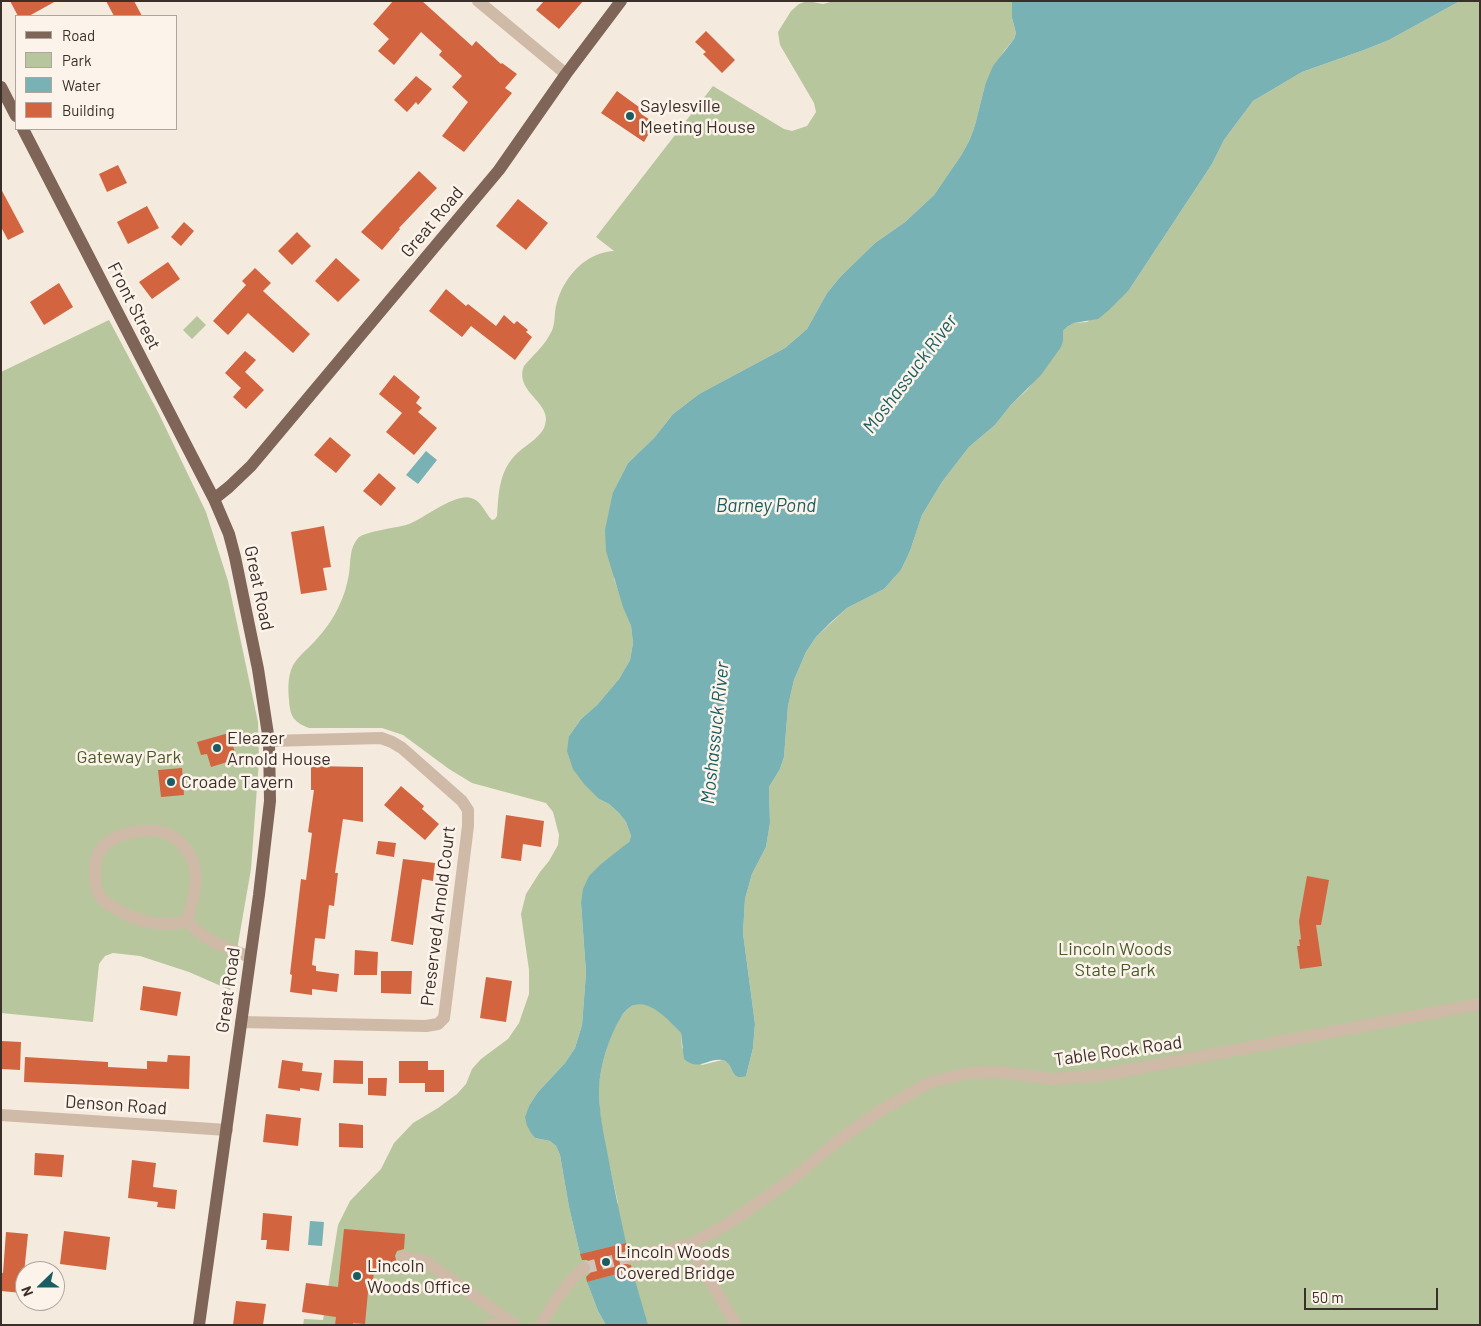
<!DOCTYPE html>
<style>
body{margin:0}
#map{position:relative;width:1481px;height:1326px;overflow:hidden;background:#f5eade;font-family:Barlow,sans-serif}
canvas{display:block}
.frame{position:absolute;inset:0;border:2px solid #3b2f29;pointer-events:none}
.legend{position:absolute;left:15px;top:15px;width:162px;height:115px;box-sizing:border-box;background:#fcf4eb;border:1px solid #afa59d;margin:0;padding:6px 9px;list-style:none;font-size:15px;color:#3b2f29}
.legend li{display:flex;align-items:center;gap:10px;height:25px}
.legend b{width:25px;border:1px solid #afa59d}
.north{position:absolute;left:15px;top:1261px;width:50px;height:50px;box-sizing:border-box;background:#fcf4eb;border:1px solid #afa59d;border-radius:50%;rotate:248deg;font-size:14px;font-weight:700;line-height:20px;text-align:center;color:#3b2f29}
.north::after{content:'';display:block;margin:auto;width:18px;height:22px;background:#195c61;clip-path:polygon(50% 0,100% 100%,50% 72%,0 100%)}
.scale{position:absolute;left:1304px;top:1288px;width:134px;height:22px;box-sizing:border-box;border:2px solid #3b2f29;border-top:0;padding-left:6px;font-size:15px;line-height:18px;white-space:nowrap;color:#3b2f29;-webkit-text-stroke:4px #fcf4eb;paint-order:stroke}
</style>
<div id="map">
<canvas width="1481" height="1326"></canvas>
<div class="frame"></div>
<ul class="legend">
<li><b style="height:6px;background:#7e6558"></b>Road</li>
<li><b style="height:14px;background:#b7c69c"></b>Park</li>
<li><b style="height:14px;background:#79b2b5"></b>Water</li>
<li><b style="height:14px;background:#d2643f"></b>Building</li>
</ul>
<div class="north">N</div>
<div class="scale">50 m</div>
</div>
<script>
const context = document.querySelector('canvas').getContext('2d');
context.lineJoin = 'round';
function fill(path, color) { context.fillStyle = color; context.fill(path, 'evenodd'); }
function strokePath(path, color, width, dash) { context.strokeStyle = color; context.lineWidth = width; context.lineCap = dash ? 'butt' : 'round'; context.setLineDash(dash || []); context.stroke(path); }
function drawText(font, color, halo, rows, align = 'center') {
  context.font = font + ' Barlow,sans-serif'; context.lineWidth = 5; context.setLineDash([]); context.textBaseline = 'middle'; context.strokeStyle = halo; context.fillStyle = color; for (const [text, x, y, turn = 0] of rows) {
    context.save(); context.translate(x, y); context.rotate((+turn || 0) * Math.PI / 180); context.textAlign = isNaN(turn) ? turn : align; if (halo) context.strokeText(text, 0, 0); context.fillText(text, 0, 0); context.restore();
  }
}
const green = new Path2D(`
 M807,1l16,3 11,-3h178v17l4,15 -2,6 -10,12 -19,34 -10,40 -5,14 -8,15 -28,41 -29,27 -30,21 -34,33 -14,17 -20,36 -22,19 -86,46 -26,20 -19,24 -26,25 -15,29 1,87 17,47 2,17 -3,17 -11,19 -22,26 -16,14 -12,17 30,63 10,5 10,9 7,9 5,14 -2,6 -5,5 -22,16 -21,40 5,70 -4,52 -7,23 -10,15 -27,29 -8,12 -3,22 8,12 15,3 6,5 4,9 9,52 11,47 38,-51c-8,-37 -19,-75 -19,-113 0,-20 16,-90 43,-86 16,2 29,18 39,29l1,15 20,17 20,-5 6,2 7,13 11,1 7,-28 2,-24 -12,-91 2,-34 7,-25 14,-27 4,-24 -1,-36 11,-18 4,-12 4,-51 6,-26 12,-28 10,-15 31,-29 37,-19 17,-19 9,-19 12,-36 20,-33 27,-35 26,-22 16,-20 17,-16 35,-48v-10l4,-4 7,-4 13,-1 42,-32 83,-126 12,-24 29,-39 49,-29 62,-22 25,-10 71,-39h20v1324h-873l-20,-43 11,29 8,14h-303l1,-6 19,1 15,-95 12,-24 31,-32 13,-26 19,-20 25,-15 19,-14 9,-10 6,-15 9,-10 27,-20 11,-16 10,-29v-24l-8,-56 5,-20 14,-22 9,-11 9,-16 1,-10 -6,-23 -7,-9 -74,-20 -23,-14 -46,-34 -21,-7h-73c-15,-6 -19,-11 -20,-28 -1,-10 -1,-21 2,-30 4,-12 16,-20 24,-29 10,-11 18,-22 24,-35 5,-10 8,-21 10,-32 2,-14 0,-25 9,-36 7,-7 40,-10 51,-14 16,-6 46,-31 62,-26 10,2 14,15 21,22l3,-1 2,-3c2,-26 2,-49 25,-67 7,-5 18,-13 22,-21 12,-25 -31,-35 -20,-62 8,-10 19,-19 25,-30 8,-12 4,-21 8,-34 7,-25 29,-50 57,-51l-18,-14 117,-151 71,43 8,2 15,-5 9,-14 -2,-9 -34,-58 -2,-13 13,-21 8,-7z
 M197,316l9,9 -14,14 -9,-9z
 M109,320l50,94 47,98 22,69 30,141 1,38 -8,109 -21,121 -41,-18 -49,-16 -27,-3 -8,3 -6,8 -6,58 -92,-9v-641z`);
const water = new Path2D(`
 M1012,1h448l-71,39 -25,10 -62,22 -49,29 -29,39 -12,24 -83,126 -20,20 -11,9 -24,4 -7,4 -4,4v10l-2,6 -20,28 -30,30 -16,20 -26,22 -27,35 -20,33 -12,36 -9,19 -17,19 -37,19 -17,15 -14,14 -10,15 -12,28 -6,26 -4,51 -4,12 -11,18 1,36 -4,24 -14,27 -7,25 -2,34 12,91 -2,24 -7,28c-17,6 -11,-14 -24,-16 -16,-2 -22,12 -38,-1l-3,-26c-15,-16 -42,-46 -60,-16 -12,20 -21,48 -22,72 0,19 3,38 7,57 6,32 13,64 20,97l-46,11 -11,-47 -9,-52 -4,-9 -6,-5 -15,-3 -4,-5 -4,-7 -2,-9 5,-13 8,-12 27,-29 10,-15 7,-23 4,-52 -5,-70 2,-14 6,-13 13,-13 27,-21 2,-6 -5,-14 -7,-9 -10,-9 -10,-5 -15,-15 -11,-15 -6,-18 2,-15 12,-17 16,-14 22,-26 11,-19 3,-17 -2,-17 -8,-19 -17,-56 -1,-21 8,-38 15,-29 26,-25 19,-24 26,-20 86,-46 22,-19 20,-36 14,-17 34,-33 30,-21 29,-27 28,-41 8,-15 5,-14 10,-40 8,-19 21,-27 2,-6 -4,-15z
 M426,451l11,9 -19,24 -12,-9z
 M310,1221l14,1 -2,24 -14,-1z
 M632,1270l16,55h-42l-8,-14 -11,-29z`);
const building = new Path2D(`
 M10,1h46l-27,15h-11z
 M106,1h28l8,15h-28z
 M393,1h29l50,45 4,-5 25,23 1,-1 15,11 -12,14 7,5 -48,59 -22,-16 26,-34 -16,-15 10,-11 -23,-21 3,-4 -21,-19 -27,33 -16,-14 11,-12 -16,-15z
 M544,1h39l-24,28 -23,-19z
 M706,31l29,29 -13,13 -19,-19 3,-2 -11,-10z
 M416,76l16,13 -14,16 -2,-3 -9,10 -13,-12z
 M617,91l26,19 -2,4 14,9 -11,19 -43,-29z
 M118,165l9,18 -20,9 -8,-18z
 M419,171l18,17 -38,40 1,1 -18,21 -21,-18z
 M1,189l23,43 -16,8 -7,-13z
 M518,199l30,24 -22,27 -30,-24z
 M147,206l12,22 -31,16 -11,-22z
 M184,222l10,9 -13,15 -10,-9z
 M297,232l14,14 -19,19 -14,-14z
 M336,258l24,22 -22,22 -23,-21z
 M168,262l12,17 -28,20 -13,-17z
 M255,268l16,15 -8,8 47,43 -17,19 -45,-40 -20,22 -15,-14 33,-36 -4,-4z
 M59,283l14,24 -29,18 -14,-23z
 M446,289l20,17 2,-2 28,22 8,-11 10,9 3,-3 11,9 -2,2 6,5 -17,23 -44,-34 -9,11 -33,-26z
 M245,351l11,9 -11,12 19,18 -18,19 -13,-12 8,-9 -16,-15z
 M394,375l26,22 -4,6 6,5 -4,4 19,16 -23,27 -28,-23 16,-19 -23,-19z
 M330,437l21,18 -15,18 -22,-18z
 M379,473l17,15 -15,18 -18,-15z
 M324,526l7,41 -8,1 4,22 -26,4 -10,-62z
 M229,733l8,26 -26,8 -4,-13 -6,1 -4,-13z
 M311,766l52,1v55l-20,-3 -8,54h3l-4,33 -5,-1 -4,34 -10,-1 -3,27 4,1v5l23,3 -2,18 -25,-3v6l-22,-3 2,-17 -2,-1 11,-95 5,1 6,-47 -4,-1 6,-42h-3z
 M182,768l2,27 -23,2 -3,-27z
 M401,786l23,20 -2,3 17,15 -14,16 -41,-35z
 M506,815l38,6 -3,26 -18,-3 -2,17 -20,-3z
 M378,841l18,2 -2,14 -18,-3z
 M403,859l32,4 -2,18 -11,-2 -9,66 -22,-4z
 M1307,876l22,4 -8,45h-5l6,41 -22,3 -3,-23h3l-1,-6 2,-1 -2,-18z
 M355,950l23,2 -1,23h-23z
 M381,971h31l-1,23 -30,-1z
 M486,977l26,4 -6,41 -26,-4z
 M143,986l38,6 -4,24 -37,-6z
 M1,1041l20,1 -1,28 -19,-1z
 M168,1055l22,1 -1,33 -165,-7 1,-25 83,5v5l39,2v-8l20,1z
 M282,1060l21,3 -1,8 20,2 -3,18 -19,-3v3l-22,-3z
 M334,1060l29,1v23l-30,-1z
 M399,1061h29v9h16v22h-19v-9h-26z
 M368,1078h19l-1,18 -18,-1z
 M266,1114l35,4 -3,28 -35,-4z
 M339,1123l24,2v23l-24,-1z
 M35,1153l29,2 -2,22 -28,-2z
 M132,1160l24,3 -3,24 24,3 -2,19 -18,-2 1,-5 -30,-4z
 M263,1213l29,3 -3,35 -23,-2 1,-9h-6z
 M344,1229l61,5 -1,15 -7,2 -2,5 2,7 5,2v6l-28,-2 -1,12h-4l-4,43 -12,-1v2h-18l1,-8 -34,-5 4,-29 32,4z
 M64,1231l46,6 -4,33 -46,-6z
 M6,1232l22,2 -6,59 -21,-2v-18h2z
 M626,1243l1,6 -5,5 -1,5 5,5 5,1 1,5 -45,12 -1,-5 6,-6v-5l-5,-6h-5l-2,-6z
 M236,1301l30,3 -3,21h-30z`);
const minorTunnel = new Path2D(`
 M584,1268l45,-11`);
const minor = new Path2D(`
 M478,1l88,73
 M187,921c-22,7 -49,1 -69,-11 -17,-9 -23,-15 -23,-35 0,-6 0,-13 2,-19 9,-22 50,-31 71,-22 12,5 25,22 27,35 3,17 -4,36 -8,52 17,20 40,27 63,36
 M241,1022l185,4 12,-2 6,-6 24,-192v-16l-6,-9 -60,-53 -10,-6 -11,-4 -112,3
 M1,1115l226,15
 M689,1245l47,80
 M403,1257l22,4 87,62
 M629,1257l60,-12 40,-22 62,-43 48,-40 41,-29 43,-25 11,-5 36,-8 29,-1 54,7 50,-4 377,-71
 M489,1325l25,-1
 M541,1325c12,-21 24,-41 43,-57`);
const major = new Path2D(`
 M1,87l15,29
 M23,129l191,370 15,35 6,23 23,112 11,72 1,60 -11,94 -60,430
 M214,499l15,-12 22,-21 248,-296 67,-96 55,-73`);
const markers = [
 [630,116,5,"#195c61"],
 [217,748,5,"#195c61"],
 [171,782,5,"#195c61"],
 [606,1262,5,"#195c61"],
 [357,1276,5,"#195c61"]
];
const poiNames = [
 ["Saylesville",640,106],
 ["Meeting House",640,127],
 ["Eleazer",227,738],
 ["Arnold House",227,759],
 ["Croade Tavern",181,782],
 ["Lincoln Woods",616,1252],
 ["Covered Bridge",616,1273],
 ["Lincoln",367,1266],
 ["Woods Office",367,1287]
];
const streetNames = [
 ["Great Road",432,222,-50],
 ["Front Street",134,306,63],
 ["Great Road",259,588,78],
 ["Preserved Arnold Court",438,916,-83],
 ["Great Road",228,990,-82],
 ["Table Rock Road",1118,1051,-8],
 ["Denson Road",116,1105,4]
];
const parkNames = [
 ["Gateway Park",129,757],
 ["Lincoln Woods",1115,949],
 ["State Park",1115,970]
];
const waterNames = [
 ["Moshassuck River",910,374,-53],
 ["Barney Pond",766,506],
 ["Moshassuck River",715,733,-84]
];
fill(green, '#b7c69c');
fill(water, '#79b2b5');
fill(building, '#d2643f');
strokePath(minorTunnel, '#d0c5ba', 12, [12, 6]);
strokePath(minor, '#cfbaa8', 12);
strokePath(major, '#7e6558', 12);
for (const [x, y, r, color] of markers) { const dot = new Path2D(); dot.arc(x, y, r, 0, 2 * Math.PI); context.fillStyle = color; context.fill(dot); strokePath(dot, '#fcf4eb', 2); }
drawText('18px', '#3b2f29', '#fcf4eb', poiNames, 'left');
drawText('18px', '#3b2f29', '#fcf4eb', streetNames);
drawText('18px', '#495c2a', '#fcf4eb', parkNames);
drawText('italic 19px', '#195c61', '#fcf4eb', waterNames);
</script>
